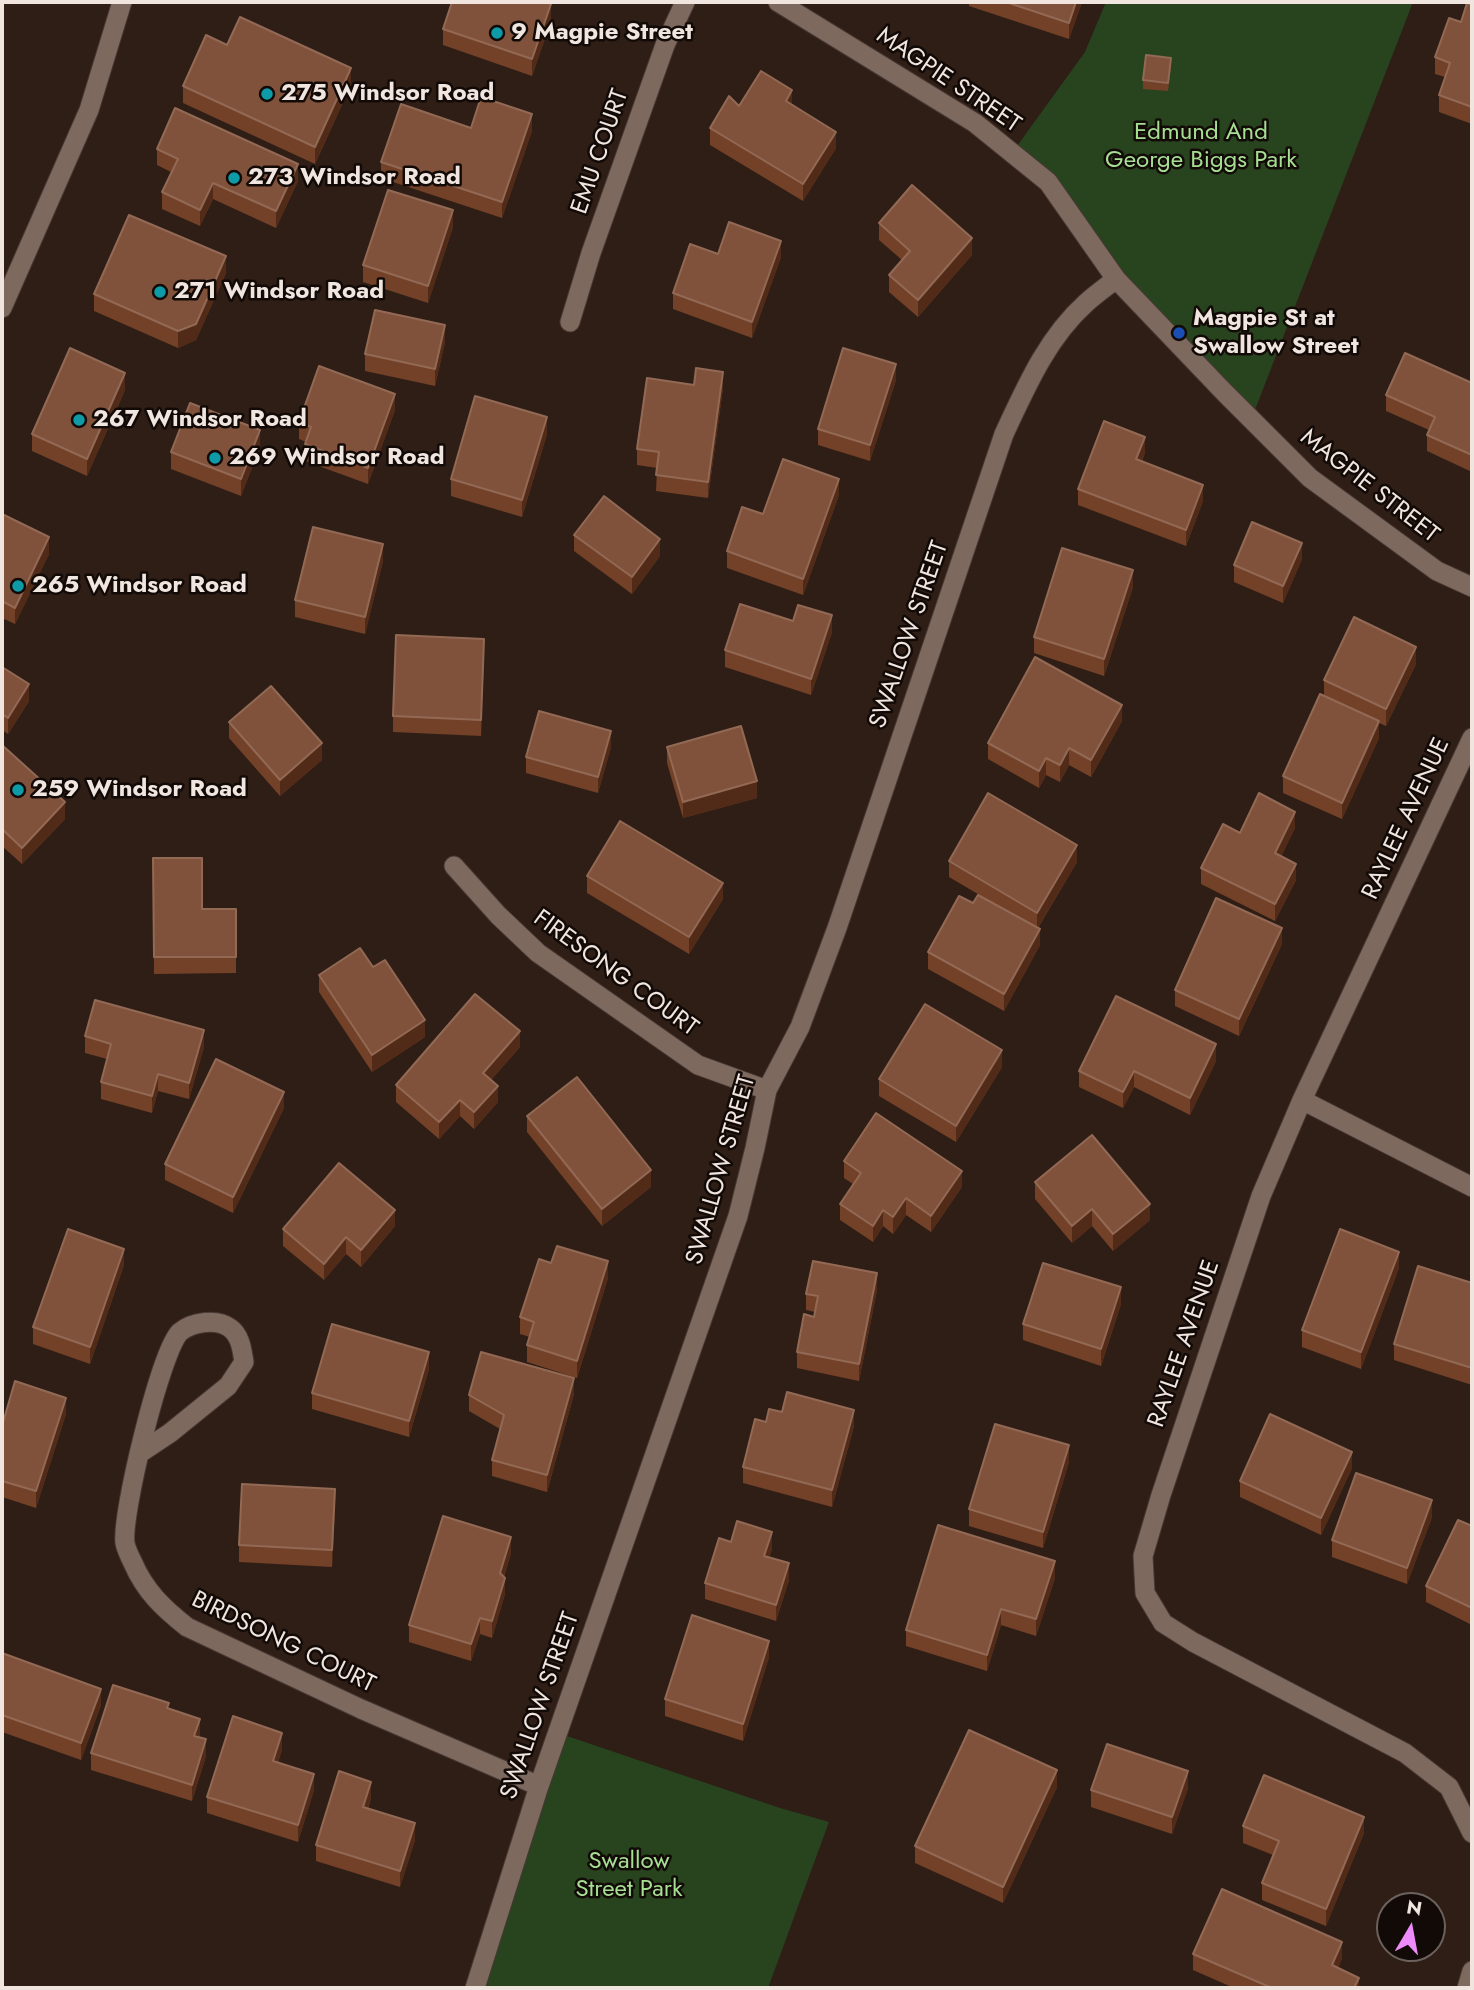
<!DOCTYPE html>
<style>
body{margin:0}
#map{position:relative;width:1474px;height:1990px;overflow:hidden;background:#2f1e16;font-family:Jost,sans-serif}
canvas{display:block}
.frame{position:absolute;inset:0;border:4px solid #f1e5df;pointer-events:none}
.north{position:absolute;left:1376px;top:1892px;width:70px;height:70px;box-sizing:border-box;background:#120a07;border:2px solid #6b625d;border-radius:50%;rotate:10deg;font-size:19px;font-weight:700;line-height:28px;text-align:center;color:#f1e5df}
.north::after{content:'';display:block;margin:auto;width:24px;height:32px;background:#ed8cf9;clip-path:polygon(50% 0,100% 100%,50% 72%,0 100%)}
</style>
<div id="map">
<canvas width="1474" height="1990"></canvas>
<div class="frame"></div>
<div class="north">N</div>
</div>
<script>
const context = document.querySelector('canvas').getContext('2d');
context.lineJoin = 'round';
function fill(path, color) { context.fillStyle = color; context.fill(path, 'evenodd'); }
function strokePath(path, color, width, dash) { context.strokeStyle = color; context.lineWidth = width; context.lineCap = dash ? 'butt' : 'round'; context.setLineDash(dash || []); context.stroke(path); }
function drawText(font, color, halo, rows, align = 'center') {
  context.font = font + ' Jost,sans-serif'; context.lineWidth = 5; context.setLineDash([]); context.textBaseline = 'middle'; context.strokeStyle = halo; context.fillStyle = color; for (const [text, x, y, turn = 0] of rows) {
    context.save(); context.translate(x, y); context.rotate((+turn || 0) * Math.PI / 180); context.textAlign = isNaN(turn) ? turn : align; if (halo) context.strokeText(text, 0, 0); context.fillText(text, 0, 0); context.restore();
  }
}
const green = new Path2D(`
 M1106,2h307l-162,418 -239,-267 73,-101z
 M558,1733l222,75 49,14 -61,166h-293z`);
const minor = new Path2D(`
 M778,2l197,121 73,59 68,97 108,113 86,86 127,93 35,16
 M2,308l87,-198 33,-108
 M570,322l21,-69 74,-208 20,-43
 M1472,738l-170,362 -41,96 -100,299 -18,61 2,37 18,30 30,19 212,111 44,34 23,46
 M454,866l44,49 40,38 160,112 69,25
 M1302,1100l170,87
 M140,1453l30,-20 58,-47 16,-24c-2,-11 -3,-26 -14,-34 -13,-10 -38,-6 -50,4 -19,18 -59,183 -55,211 1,6 5,14 8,20 12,28 30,45 54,64l174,82 178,77
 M475,1988l64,-202 199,-570 17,-68 12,-58 33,-63 37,-99 167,-494c22,-47 43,-96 82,-131 10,-9 20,-16 30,-24
 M1467,1988l5,-17`);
const wall = new Path2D(`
 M969,2h113l-13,37 -100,-33z
 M1472,5v119l-33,-12v-17l6,-18 -10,-3v-17z
 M551,21l-19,55 -89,-31v-16z
 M227,45l124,40 -36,79 -132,-61v-17z
 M1171,66l-3,25 -25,-2v-9z
 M792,105l44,43 -33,53 -93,-56v-17l29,-22z
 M532,131l-30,87 -121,-40v-16z
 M157,149l141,32 -22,47 -63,-29 -13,27 -38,-17v-17l9,-20 -14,-7z
 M879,223l93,32 -54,62 -29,-25v-17l13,-15 -23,-20z
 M453,227l-25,76 -65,-21v-17z
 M781,257l-29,81 -79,-29v-16z
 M226,273l-30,67 -18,8 -84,-37v-17z
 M445,342l-10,44 -70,-15v-17z
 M896,380l-26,81 -52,-16v-16z
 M1472,383v89l-45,-21v-16l2,-5 -43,-19v-16z
 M694,385l29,3 -15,110 -52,-7 1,-23 -20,-3v-16z
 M125,390l-38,86 -55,-25v-17z
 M395,410l-27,74 -63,-23 1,-19 -7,-3v-17z
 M547,434l-25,83 -71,-21v-17z
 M260,447l-19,49 -70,-27v-17z
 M1145,453l-3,8 61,40 -17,45 -108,-41v-16z
 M839,495l-36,100 -76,-27v-17l36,-37z
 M2,515l47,39 -34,70 -13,-6z
 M574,535l86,21 -28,38 -58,-43z
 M1302,559l-19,44 -49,-21v-17z
 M383,561l-18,73 -70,-17v-17z
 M1133,587l-29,89 -70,-23v-16z
 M793,621l39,11 -21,63 -86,-28v-17z
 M484,656l-3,80 -88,-4v-16z
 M1416,664l-30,62 -7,-3v15l-37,81 -59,-26v-17l41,-80v-16z
 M2,667l27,34 -21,33 -6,-4z
 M1122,721l-31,56 -22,-12 -9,17 -14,-7 -7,13 -51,-29v-16z
 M229,722l93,38 -42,36 -51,-58z
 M2,745l63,74 -43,45 -20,-18z
 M611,747l-13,46 -72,-20v-16z
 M667,747l90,51 -74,20 -16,-55z
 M1295,828l-14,28 15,24 -21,41 -74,-37v-16l39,-35z
 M153,858l49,51h34v64l-82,1z
 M949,861l128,1 -39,66 2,17 -36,66 -76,-42v-17l45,-49 15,-3 -39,-23z
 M587,876l136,23 -34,55 -102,-61z
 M1282,944l-43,92 -64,-30v-16z
 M373,967l52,70 -53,35 -53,-80v-17z
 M85,1036l119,11 -15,52 -31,-8 -6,22 -51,-14v-17l6,-23 -22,-6z
 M520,1047l-29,33 7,22 -24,27 -14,-13 -21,23 -43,-37v-17z
 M1216,1061l-26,54 -56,-28 -11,21 -44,-21v-16z
 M1002,1067l-46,75 -77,-46v-17z
 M284,1108l-51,105 -68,-33v-16z
 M527,1116l124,71 -49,39 -75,-94z
 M844,1161l118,26 -31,45 -25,-17 -13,19 -10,-8 -10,16 -33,-22v-16l13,-20 -9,-6z
 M1035,1182l115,38 -37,31 -21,-25 -20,17 -37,-44z
 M395,1226l-34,41 -15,-13 -22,26 -41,-34v-17z
 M551,1263l57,15 -31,100 -50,-16v-17l3,-8 -10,-3v-17z
 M124,1265l-34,99 -57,-20v-17z
 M1399,1268l-38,101 -59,-22v-17z
 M1472,1283v102l-78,-25v-16z
 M877,1290l-18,91 -62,-13v-16l17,-35 1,-5 -9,-2v-16z
 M1121,1304l-20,62 -78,-26v-16z
 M429,1369l-20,68 -97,-28v-16z
 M574,1394l-27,98 -55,-16v-16l8,-31 -31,-18v-16z
 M66,1414l-30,94 -34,-11v-71z
 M766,1422l88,4 -22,81 -89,-24v-16z
 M1069,1462l-26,86 -74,-22v-17z
 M1352,1468l-31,67 -81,-38v-16z
 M335,1506l-3,61 -93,-5v-17z
 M1432,1517l-25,67 -75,-27v-17z
 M1472,1526v99l-46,-23v-16z
 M731,1542l41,7 -3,9 20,22 -13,41 -71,-22v-16z
 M511,1553l-7,24 1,17 -13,44 -12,-4 -9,27 -62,-19v-17z
 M1055,1578l-19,58 -35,-11 -14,46 -81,-25v-16z
 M2,1653l99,52 -20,55 -79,-28z
 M769,1657l-26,84 -78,-25v-17z
 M169,1709l31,26 -1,2 7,19 -14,45 -101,-31v-17z
 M282,1749l-4,14 36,27 -16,52 -91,-29v-16z
 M1057,1787l-54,116 -88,-40v-17z
 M1188,1788l-16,46 -81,-27v-17z
 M371,1798l-3,11 47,31 -15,47 -84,-26v-16z
 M1243,1826l121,7 -38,93 -64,-26v-17l11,-28 -30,-12z
 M1193,1954l149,4 -4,10 21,20h-125l-41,-18z`);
const shadedWall = new Path2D(`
 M1076,2h6l-13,37v-16z
 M551,4v17l-19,55v-17z
 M351,68v17l-36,79v-17z
 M792,90v17l-6,-6z
 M532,114v17l-30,87v-16z
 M836,132v16l-33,53v-17z
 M298,164v17l-22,47v-17z
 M213,183v16l-13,27v-16z
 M453,210v17l-25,76v-17z
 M972,238v17l-54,62v-17z
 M781,241v16l-29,81v-16z
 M226,256v17l-30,67 -18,8v-17z
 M445,325v17l-10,44v-17z
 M896,364v16l-26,81v-16z
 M723,372v16l-15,110v-16z
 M125,373v17l-38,86v-17z
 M395,394v16l-27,74v-16z
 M547,417v17l-25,83v-17z
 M260,430v17l-19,49v-17z
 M1145,437v16l-9,22v-16z
 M839,479v16l-36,100v-16z
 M1203,485v16l-17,45v-16z
 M49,537v17l-34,70v-16z
 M660,539v17l-28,38v-17z
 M1302,543v16l-19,44v-17z
 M383,544v17l-18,73v-17z
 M1133,570v17l-29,89v-17z
 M832,615v17l-21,63v-16z
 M484,639v17l-3,80v-16z
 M1416,647v17l-30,62v-17z
 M29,684v17l-21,33v-16z
 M1122,705v16l-31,56v-17z
 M1379,721v17l-37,81v-16z
 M611,731v16l-13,46v-16z
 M322,743v17l-42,36v-16z
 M1069,748v17l-9,17v-17z
 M1046,758v17l-7,13v-17z
 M757,781v17l-74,20v-16z
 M65,802v17l-43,45v-16z
 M1295,812v16l-20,42v-17z
 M1077,845v17l-40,67v-16z
 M1296,864v16l-21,41v-17z
 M723,883v16l-34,55v-17z
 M1282,928v16l-43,92v-17z
 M1040,929v16l-36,66v-17z
 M425,1020v17l-53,35v-17z
 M204,1030v17l-15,52v-16z
 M520,1031v16l-37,42v-16z
 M1216,1044v17l-26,54v-17z
 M1002,1050v17l-46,75v-16z
 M1134,1071v16l-11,21v-16z
 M158,1074v17l-6,22v-17z
 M498,1086v16l-24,27v-17z
 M284,1092v16l-51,105v-16z
 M460,1100v16l-21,23v-17z
 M651,1170v17l-49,39v-17z
 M962,1171v16l-31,45v-16z
 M906,1198v17l-13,19v-17z
 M1150,1204v16l-37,31v-17z
 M1092,1209v17l-20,17v-17z
 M395,1210v16l-34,41v-17z
 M883,1210v16l-10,16v-16z
 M346,1237v17l-22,26v-16z
 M124,1249v16l-34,99v-17z
 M1399,1252v16l-38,101v-17z
 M608,1261v17l-31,100v-17z
 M877,1273v17l-18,91v-17z
 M1121,1287v17l-20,62v-17z
 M429,1352v17l-20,68v-16z
 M574,1378v16l-27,98v-17z
 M66,1398v16l-30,94v-17z
 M854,1410v16l-22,81v-17z
 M1069,1445v17l-26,86v-16z
 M1352,1452v16l-31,67v-17z
 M335,1489v17l-3,61v-17z
 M1432,1500v17l-25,67v-16z
 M772,1532v17l-8,24v-17z
 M511,1537v16l-11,36v-16z
 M1055,1561v17l-19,58v-17z
 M789,1563v17l-13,41v-16z
 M505,1578v16l-13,44v-17z
 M1001,1609v16l-14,46v-16z
 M480,1618v16l-9,27v-17z
 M769,1641v16l-26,84v-17z
 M101,1689v16l-20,55v-17z
 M200,1719v16l-6,17v-16z
 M282,1733v16l-9,29v-17z
 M206,1739v17l-14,45v-16z
 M1057,1770v17l-54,116v-16z
 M1188,1771v17l-16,46v-17z
 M314,1774v16l-16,52v-17z
 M371,1782v16l-8,26v-17z
 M1364,1817v16l-38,93v-17z
 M415,1823v17l-15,47v-16z
 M1342,1942v16l-10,24v-17z
 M1359,1978v10h-5z`);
const building = new Path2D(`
 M452,2h92l7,2 -19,55 -89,-30z
 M1006,2h70l-7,21z
 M1467,3l5,2v102l-33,-12 11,-32 -15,-6 14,-39 12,4z
 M240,17l111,51 -36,79 -132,-61 23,-51 21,10z
 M1146,55l25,3 -3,25 -25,-3z
 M761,71l31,19 -6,11 50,31 -33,52 -93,-56 19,-32 10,10z
 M481,97l51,17 -30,88 -121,-40 20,-58 70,24z
 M175,108l123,56 -22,47 -63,-28 -13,27 -38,-18 16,-33 -21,-10z
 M912,185l60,53 -54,62 -29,-25 21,-24 -31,-28z
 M388,190l65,20 -25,76 -65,-21z
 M129,215l97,41 -30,68 -18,7 -84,-37z
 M729,222l52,19 -29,81 -79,-29 17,-49 28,10z
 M375,310l70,15 -10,44 -70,-15z
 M70,348l55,25 -38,86 -55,-25z
 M843,348l53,16 -26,81 -52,-16z
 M1405,353l67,30v72l-45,-20 8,-18 -49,-22z
 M319,366l76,28 -27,74 -63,-24 6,-17 -12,-5z
 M696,368l27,4 -15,110 -52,-7 3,-23 -22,-3 10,-71 47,7z
 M475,396l72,21 -25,83 -71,-21z
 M190,403l70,27 -19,49 -70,-27z
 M1104,421l41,16 -9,22 67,26 -17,45 -108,-41z
 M783,459l56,20 -36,100 -76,-28 15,-44 21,7z
 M604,496l56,43 -28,38 -58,-42z
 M2,514l47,23 -34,71 -13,-7z
 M1252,522l50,21 -19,43 -49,-21z
 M313,527l70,17 -18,73 -70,-17z
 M1062,548l71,22 -29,89 -70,-22z
 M740,604l53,17 5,-16 34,10 -21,64 -86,-29z
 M1354,617l62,30 -30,62 -62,-29z
 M396,635l88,4 -3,81 -88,-4z
 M1035,657l87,48 -31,55 -22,-12 -9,17 -14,-7 -7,13 -51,-28z
 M2,667l27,17 -21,34 -6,-4z
 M271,686l51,57 -42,37 -51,-58z
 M1320,694l59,27 -37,82 -59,-27z
 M539,711l72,20 -13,46 -72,-20z
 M741,726l16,55 -74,21 -16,-55z
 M2,745l63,57 -43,46 -20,-19z
 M988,793l89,52 -40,68 -88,-52z
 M1259,793l36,19 -20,41 21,11 -21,40 -74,-36 22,-44 17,9z
 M620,821l103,62 -34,54 -102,-61z
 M153,858h49v51h34v48h-82z
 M978,895l62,34 -36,65 -76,-42 31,-56 14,7z
 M1216,898l66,30 -43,91 -64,-29z
 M360,948l13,19 12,-7 40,60 -53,35 -53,-80z
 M475,994l45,37 -37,42 15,13 -24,26 -14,-12 -21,22 -43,-37z
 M1116,996l100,48 -26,54 -56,-27 -11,21 -44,-21z
 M95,1000l109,30 -15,53 -31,-9 -6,22 -51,-14 10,-38 -26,-8z
 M925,1004l77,46 -46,76 -77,-47z
 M216,1059l68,33 -51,105 -68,-33z
 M577,1077l74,93 -49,39 -75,-93z
 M876,1113l86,58 -31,45 -25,-18 -13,19 -10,-7 -10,16 -33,-22 21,-31 -17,-12z
 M1092,1135l58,69 -37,30 -21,-25 -20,17 -37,-44z
 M339,1163l56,47 -34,40 -15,-13 -22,27 -41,-35z
 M68,1229l56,20 -34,98 -57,-20z
 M1340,1229l59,23 -38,100 -59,-22z
 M557,1246l51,15 -31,100 -50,-16 7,-23 -14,-5 19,-58 12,4z
 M813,1261l64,12 -18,91 -62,-12 7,-38 10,3 4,-21 -12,-2z
 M1043,1263l78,24 -20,62 -78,-25z
 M1418,1266l54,17v85l-78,-24z
 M332,1324l97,28 -20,69 -97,-28z
 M481,1352l93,26 -27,97 -55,-15 12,-45 -35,-20z
 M15,1381l51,17 -30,93 -34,-10v-55z
 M787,1392l67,18 -22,80 -89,-23 12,-48 11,3 3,-13 13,3z
 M1270,1414l82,38 -31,66 -81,-37z
 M995,1424l74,21 -26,87 -74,-23z
 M1356,1473l76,27 -25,68 -75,-28z
 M242,1484l93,5 -3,61 -93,-5z
 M443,1516l68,21 -11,36 5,5 -13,43 -12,-3 -9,26 -62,-19z
 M1458,1520l14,6v82l-46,-22z
 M737,1521l35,11 -8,24 25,7 -13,42 -71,-22 14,-45 12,4z
 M938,1525l117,36 -19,58 -35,-10 -14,46 -81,-25z
 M692,1615l77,26 -26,83 -78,-25z
 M2,1653l99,36 -20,54 -79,-28z
 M113,1685l56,18 -2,5 33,11 -6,17 12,3 -14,46 -101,-32z
 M233,1716l49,17 -9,28 41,13 -16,51 -91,-28z
 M969,1730l88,40 -54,117 -88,-41z
 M1107,1744l81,27 -16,46 -81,-27z
 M339,1771l32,11 -8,25 52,16 -15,48 -84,-26z
 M1264,1775l100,42 -38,92 -64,-26 17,-42 -36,-15z
 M1222,1889l120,53 -10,23 27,13 -5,10h-27l-3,-1v1h-52l-79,-34z`);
const markers = [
 [497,33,7,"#0f9aa8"],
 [267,94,7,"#0f9aa8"],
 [234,178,7,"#0f9aa8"],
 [160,292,7,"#0f9aa8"],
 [1179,333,7,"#1a4fb4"],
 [79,420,7,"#0f9aa8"],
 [215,458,7,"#0f9aa8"],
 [18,586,7,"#0f9aa8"],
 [18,790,7,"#0f9aa8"]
];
const poiNames = [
 ["9 Magpie Street",511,33],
 ["275 Windsor Road",281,94],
 ["273 Windsor Road",248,178],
 ["271 Windsor Road",174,292],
 ["Magpie St at",1193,319],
 ["Swallow Street",1193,347],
 ["267 Windsor Road",93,420],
 ["269 Windsor Road",229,458],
 ["265 Windsor Road",32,586],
 ["259 Windsor Road",32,790]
];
const streetNames = [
 ["MAGPIE STREET",948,81,34],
 ["EMU COURT",601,152,-71],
 ["MAGPIE STREET",1369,487,38],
 ["SWALLOW STREET",910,635,-71],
 ["RAYLEE AVENUE",1407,819,-65],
 ["FIRESONG COURT",615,974,36],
 ["SWALLOW STREET",722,1170,-74],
 ["RAYLEE AVENUE",1185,1344,-71],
 ["BIRDSONG COURT",283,1643,26],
 ["SWALLOW STREET",541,1706,-71]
];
const parkNames = [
 ["Edmund And",1201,133],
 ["George Biggs Park",1201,161],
 ["Swallow",629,1862],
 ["Street Park",629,1890]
];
fill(green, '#28441e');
strokePath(minor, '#473833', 21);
strokePath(minor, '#7e695f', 19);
fill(wall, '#734028');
fill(shadedWall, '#522b18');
fill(building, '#81523b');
strokePath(building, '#926955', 2);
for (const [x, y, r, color] of markers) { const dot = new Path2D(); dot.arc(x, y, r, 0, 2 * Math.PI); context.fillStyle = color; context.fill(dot); strokePath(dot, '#120a07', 2.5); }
drawText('bold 24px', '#f1e5df', '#120a07', poiNames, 'left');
drawText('24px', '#f1e5df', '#120a07', streetNames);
drawText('24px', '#a6de93', '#120a07', parkNames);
</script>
